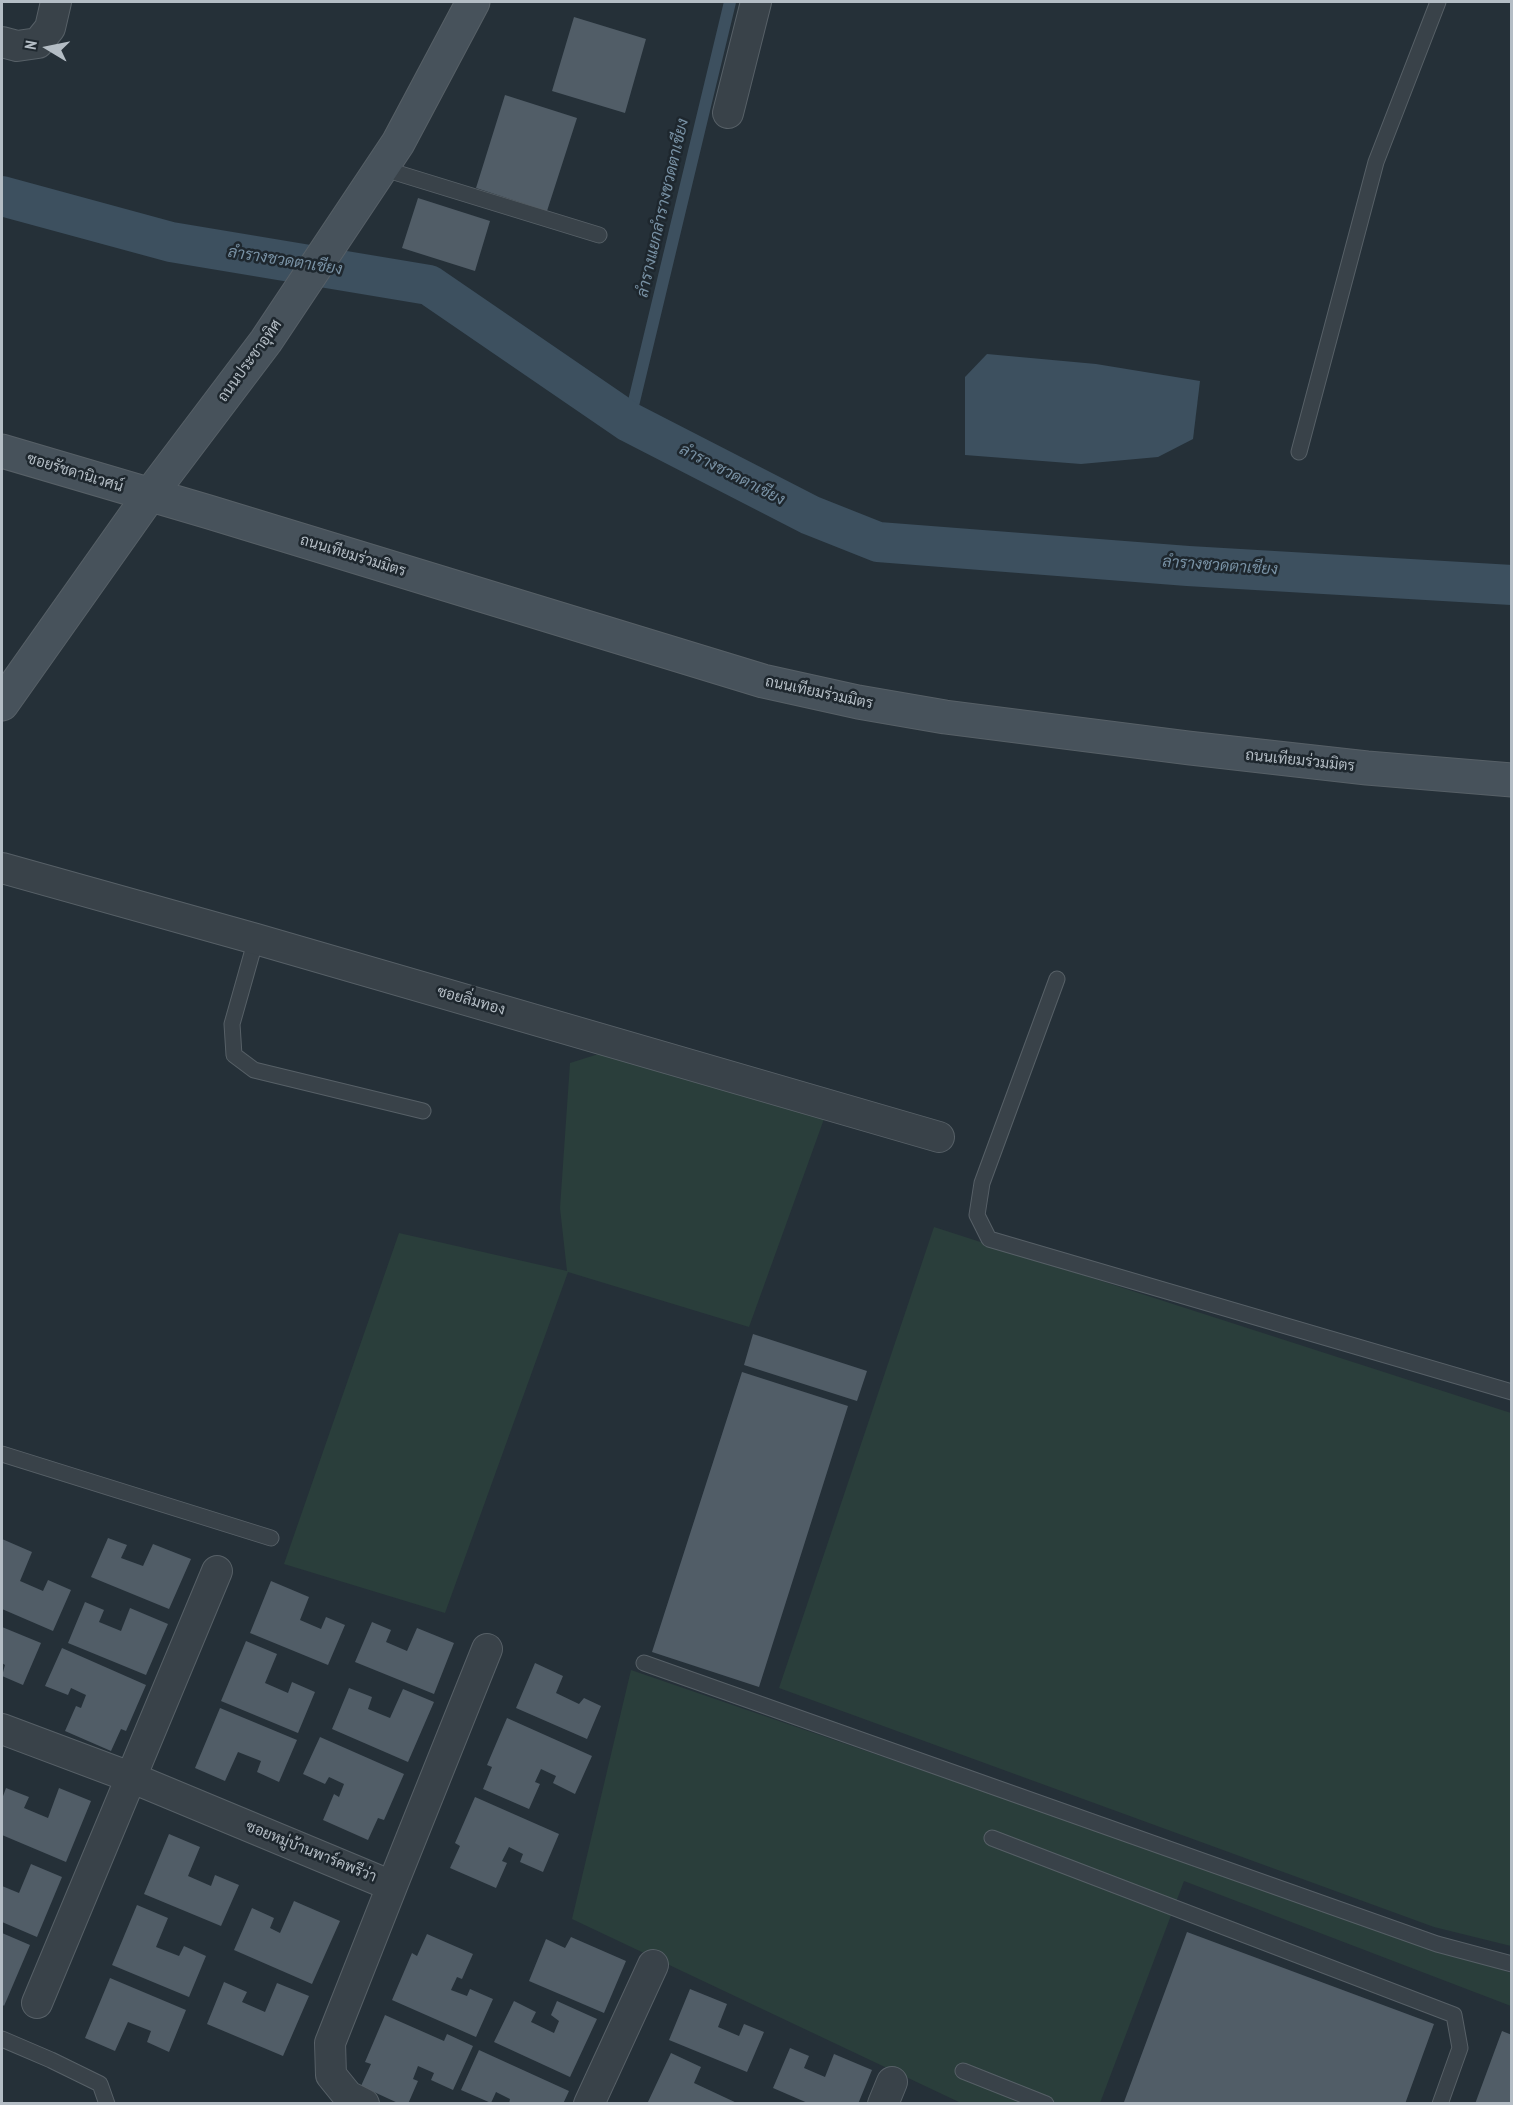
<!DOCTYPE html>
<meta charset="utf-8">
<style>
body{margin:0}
#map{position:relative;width:1513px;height:2105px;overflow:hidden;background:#253038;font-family:"PT Sans Narrow",sans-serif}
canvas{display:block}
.frame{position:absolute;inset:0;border:3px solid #b4bdc5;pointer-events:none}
.north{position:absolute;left:18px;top:18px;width:60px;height:60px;-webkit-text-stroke:4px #1e272e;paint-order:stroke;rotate:280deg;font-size:16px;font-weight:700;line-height:24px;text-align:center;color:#b4bdc5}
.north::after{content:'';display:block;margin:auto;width:21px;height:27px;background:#b4bdc5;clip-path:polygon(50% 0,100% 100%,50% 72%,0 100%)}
</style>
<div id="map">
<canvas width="1513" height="2105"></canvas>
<div class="frame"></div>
<div class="north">N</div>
</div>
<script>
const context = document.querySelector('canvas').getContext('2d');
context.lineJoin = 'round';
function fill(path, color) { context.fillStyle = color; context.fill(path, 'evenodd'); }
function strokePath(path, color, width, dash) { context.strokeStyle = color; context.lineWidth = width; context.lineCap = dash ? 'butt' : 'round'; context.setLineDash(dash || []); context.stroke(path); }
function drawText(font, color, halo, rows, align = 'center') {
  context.font = font + ' "PT Sans Narrow",Sarabun,sans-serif'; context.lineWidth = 5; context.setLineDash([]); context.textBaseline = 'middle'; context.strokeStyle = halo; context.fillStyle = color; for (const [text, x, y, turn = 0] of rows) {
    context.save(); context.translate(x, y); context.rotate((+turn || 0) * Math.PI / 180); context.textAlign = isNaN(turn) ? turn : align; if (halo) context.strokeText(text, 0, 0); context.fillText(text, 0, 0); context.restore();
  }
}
const green = new Path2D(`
 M605,1052l219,67 -75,208 -181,-55 -123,341 -161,-49 115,-331 168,38 -7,-63 10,-145z
 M934,1227l577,186v533l-77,-19 -655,-239z
 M631,1670l880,303v33l-327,-125 -84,222h-139l-389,-184z`);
const water = new Path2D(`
 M987,354l109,10 104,17 -7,58 -35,18 -77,7 -116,-9v-78z`);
const stream = new Path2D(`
 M629,422l101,-420`);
const canal = new Path2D(`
 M2,196l169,46 258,43 200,137 181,93 68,27 310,24 324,19`);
const building = new Path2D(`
 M574,17l72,22 -21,74 -73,-22z
 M505,95l72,23 -30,93 -71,-23z
 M418,198l72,23 -15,50 -73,-23z
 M753,1334l114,37 -10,30 -113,-36z
 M742,1372l106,34 -89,281 -107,-35z
 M108,1538l19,7 -6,13 22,8 10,-22 38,15 -22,50 -78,-32z
 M2,1539l30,13 -12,29 23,10 5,-11 23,10 -18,41 -51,-22z
 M271,1581l38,16 -9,23 21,9 5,-12 19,8 -17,40 -78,-32z
 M85,1602l19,8 -5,12 22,9 9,-23 38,16 -22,51 -78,-32z
 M372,1622l19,8 -5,12 21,9 10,-23 37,15 -20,51 -79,-32z
 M2,1627l39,16 -18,42 -21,-9 3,-11 -3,-2z
 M246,1641l31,13 -12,29 23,10 4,-11 23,10 -17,41 -77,-32z
 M62,1648l84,37 -20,46 -5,-2 -10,22 -46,-20 11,-25 5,2 5,-13 -15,-7 -3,7 -23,-9z
 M535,1663l28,13 -7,17 23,11 5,-6 17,8 -14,33 -71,-31z
 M349,1688l23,9 -4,12 22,9 13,-29 31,13 -26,60 -76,-33z
 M220,1708l77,32 -18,42 -22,-10 4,-11 -23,-9 -13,29 -30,-13z
 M507,1718l85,38 -17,38 -22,-11 3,-7 -15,-7 -6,13 5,2 -11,25 -46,-20 9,-22 -5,-2z
 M320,1737l84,37 -20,46 -6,-2 -10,22 -45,-20 11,-26 5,3 5,-13 -15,-7 -4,7 -22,-10z
 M6,1788l23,9 -5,11 24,10 11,-30 32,13 -25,61 -64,-27v-36z
 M475,1797l84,37 -16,38 -23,-10 3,-8 -14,-7 -7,14 5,2 -11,25 -46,-20 10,-22 -5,-3z
 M169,1834l31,13 -12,29 23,10 4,-11 24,10 -18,41 -77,-32z
 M31,1864l31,13 -25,60 -35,-15v-36l17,7z
 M294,1901l46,20 -28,63 -78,-34 18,-42 22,10 -4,10 10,5z
 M137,1905l31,13 -12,29 23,9 5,-10 22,10 -17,41 -77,-32z
 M1187,1932l247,92 -29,80h-276l-5,-2z
 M2,1933l28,12 -26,61 -2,-2z
 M427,1934l46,20 -11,25 -5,-2 -6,13 16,6 3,-7 23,10 -17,38 -84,-37 20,-47 5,3z
 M571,1937l55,24 -22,52 -75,-32 17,-42 19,9z
 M110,1978l76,32 -17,42 -22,-10 4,-11 -23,-9 -13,29 -30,-13z
 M224,1982l23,10 -5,10 23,10 12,-29 32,13 -26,60 -76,-32z
 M690,1989l37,15 -9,23 21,9 5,-12 20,8 -17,40 -78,-32z
 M514,2001l22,11 -5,10 23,11 5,-12 -8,-6 6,-14 40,18 -27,58 -76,-35z
 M385,2015l59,26 3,-7 26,12 -20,44 -22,-10 3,-7 -16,-7 -5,13 5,2 -10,23h-8l-39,-18 10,-22 -6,-2z
 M1502,2031l10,4v69h-37z
 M790,2048l19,8 -5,12 21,9 9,-23 38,16 -14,34h-48l-37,-16z
 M479,2050l90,41 -6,13h-54l1,-5 -14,-7 -5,11 -30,-13z
 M671,2053l30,14 -7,16 45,21h-92z`);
const lane = new Path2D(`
 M381,168l218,67
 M1299,452l77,-290 62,-160
 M256,939l-24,85 2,31 20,15 169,41
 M1057,979l-75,204 -5,32 12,24 523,153
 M2,1454l269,84
 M644,1663l793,281 75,20
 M992,1838l462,177 6,33 -20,56
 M2,2039l49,21 49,24 7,20
 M963,2071l83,33`);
const street = new Path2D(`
 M2,42l15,4 21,-3 12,-15 6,-26
 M728,113l28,-111
 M2,868l254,71 683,198
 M2,1729l128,48 262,109 -62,157 1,32 17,21 16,8
 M392,1886l95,-237
 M37,2003l180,-432
 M589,2104l64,-139
 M883,2104l9,-22`);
const secondary = new Path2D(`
 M2,451l207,61 554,169 95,21 87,15 244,31 178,20 145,12
 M2,704l147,-208 117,-155 132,-198 75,-141`);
const streetNames = [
 ["ถนนประชาอุทิศ",250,361,-54],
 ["ซอยรัชดานิเวศน์",75,473,17],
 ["ถนนเทียมร่วมมิตร",353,556,17],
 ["ถนนเทียมร่วมมิตร",819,693,12],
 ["ถนนเทียมร่วมมิตร",1300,761,6],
 ["ซอยลิ่มทอง",471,1001,16],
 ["ซอยหมู่บ้านพาร์คพรีว่า",311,1852,22]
];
const waterNames = [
 ["ลำรางแยกลำรางชวดตาเชียง",663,208,-77],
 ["ลำรางชวดตาเชียง",285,261,9],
 ["ลำรางชวดตาเชียง",732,475,27],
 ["ลำรางชวดตาเชียง",1220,566,4]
];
fill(green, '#2a3e3b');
fill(water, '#3d505f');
strokePath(stream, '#3d505f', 12);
strokePath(canal, '#3d505f', 40);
fill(building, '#515d67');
strokePath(lane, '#576067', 17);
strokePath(street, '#576067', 32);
strokePath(secondary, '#576067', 35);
strokePath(lane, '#394249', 15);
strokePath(street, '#394249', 30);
strokePath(secondary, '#47525b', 33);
drawText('15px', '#b4bdc5', '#1e272e', streetNames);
drawText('italic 16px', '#7891a4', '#1e272e', waterNames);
</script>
